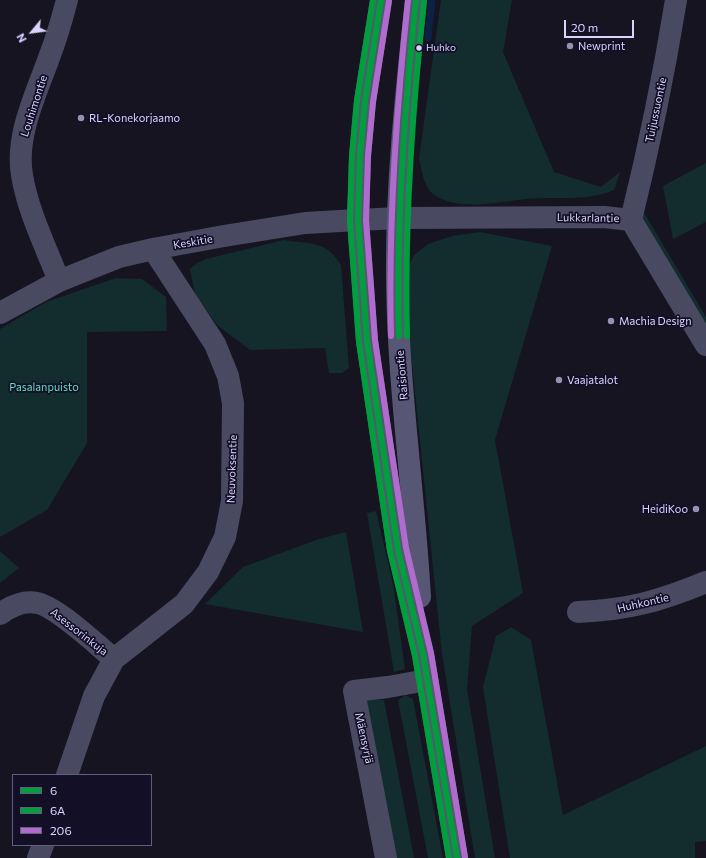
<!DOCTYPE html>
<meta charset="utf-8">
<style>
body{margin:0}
#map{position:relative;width:706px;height:858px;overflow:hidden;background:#161421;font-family:Commissioner,sans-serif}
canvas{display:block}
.legend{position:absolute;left:12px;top:774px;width:140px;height:72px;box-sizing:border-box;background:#130f26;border:1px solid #625e7d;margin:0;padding:5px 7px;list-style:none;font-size:12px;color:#d9d4ff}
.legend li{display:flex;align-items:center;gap:8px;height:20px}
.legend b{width:20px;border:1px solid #625e7d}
.north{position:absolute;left:12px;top:12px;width:40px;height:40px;-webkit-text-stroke:3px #130f26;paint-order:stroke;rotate:241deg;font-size:11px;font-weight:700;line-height:16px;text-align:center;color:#d9d4ff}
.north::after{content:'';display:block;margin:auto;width:14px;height:18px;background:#d9d4ff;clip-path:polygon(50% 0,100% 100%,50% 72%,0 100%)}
.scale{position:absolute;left:564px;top:20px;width:70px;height:18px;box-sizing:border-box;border:2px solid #d9d4ff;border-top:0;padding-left:5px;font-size:12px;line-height:14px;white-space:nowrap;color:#d9d4ff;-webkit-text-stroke:3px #130f26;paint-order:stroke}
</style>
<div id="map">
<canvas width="706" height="858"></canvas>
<ul class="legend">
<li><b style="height:5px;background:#009e3d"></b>6</li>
<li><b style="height:5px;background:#009e3d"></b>6A</li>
<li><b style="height:5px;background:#b06ccc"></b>206</li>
</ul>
<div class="north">N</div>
<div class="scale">20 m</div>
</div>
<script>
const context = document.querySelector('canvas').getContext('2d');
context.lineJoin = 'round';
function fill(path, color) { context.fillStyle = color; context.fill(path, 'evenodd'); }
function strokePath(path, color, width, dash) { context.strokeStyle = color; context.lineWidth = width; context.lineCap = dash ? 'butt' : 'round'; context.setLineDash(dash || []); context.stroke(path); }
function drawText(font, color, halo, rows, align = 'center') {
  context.font = font + ' Commissioner,sans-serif'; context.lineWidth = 3.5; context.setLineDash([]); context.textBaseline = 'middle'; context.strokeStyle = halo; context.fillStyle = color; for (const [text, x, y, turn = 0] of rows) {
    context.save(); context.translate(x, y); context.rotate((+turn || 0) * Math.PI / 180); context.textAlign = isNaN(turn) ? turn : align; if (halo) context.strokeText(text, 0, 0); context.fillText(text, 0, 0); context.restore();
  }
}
const green = new Path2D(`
 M441,0h71l-9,52 51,120 47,15 19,-15 -6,18c-27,12 -59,6 -88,9 -26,3 -70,13 -93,-5 -10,-8 -11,-24 -14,-36z
 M706,163v59l-33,17 -10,-53z
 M635,203l11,13 60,101v28l-75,-125z
 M480,232l72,14 -57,194 28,153 -51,33 -5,63 28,169h-20l-33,-204 -32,-309 -4,-73 8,-17 14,-11 24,-8z
 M284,240c27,5 41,-1 57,25l8,103 -7,5h-13l-4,-25 -75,2 -33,-25 -22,-31 -5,-25 7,-6 9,-4z
 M116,278l26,1 24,18 1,34 -80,1v111l-40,67 -47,27v-208l46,-27z
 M376,511l17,73 12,85 -11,3 -27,-159z
 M346,532l17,100 -158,-28 38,-37 76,-28z
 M0,551l19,17 -19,15z
 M511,627l20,13 32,175 143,-69v95l-11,1v16h-185l-27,-171 13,-51z
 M405,695l8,4 30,159h-15l-30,-158z
 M363,698l21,2 30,158h-22z`);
const stream = new Path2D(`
 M428,38l4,-38`);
const minor = new Path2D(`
 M631,220c18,-73 33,-146 45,-220
 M59,281c-13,-34 -31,-69 -37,-106 -7,-40 15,-83 28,-120 7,-18 12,-36 17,-55
 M0,313l59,-32 60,-24 34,-8 71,-13 81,-13 53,-3 41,-2 205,-1 27,3 75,125
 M578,612c50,-2 82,-11 128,-30
 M0,614c11,-8 24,-14 37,-11 19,3 61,43 77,56
 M67,775l27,-79 20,-37 70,-55 24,-32 17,-35 7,-36 1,-98 -5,-27 -13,-32 -62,-95
 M38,858l5,-13
 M386,858l-32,-167 34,-4 39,-7`);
const secondary = new Path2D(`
 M381,0l-16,101 -5,55 -2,64 5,66 4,55 31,209 25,104 34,204
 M416,0c-10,93 -20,187 -19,280 1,106 17,211 23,317`);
const bus1 = new Path2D(`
 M381,0l-16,101 -5,55 -2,64 9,121 31,209 25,104 34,204
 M399,336c-3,-113 5,-224 17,-336`);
const bus2 = new Path2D(`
 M373,0l-16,100 -5,56 -2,65 9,121 31,209 25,105 34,202
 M407,336c-3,-113 5,-224 17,-335`);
const bus3 = new Path2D(`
 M389,1l-16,101 -5,54 -2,64 9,120 31,208 25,105 34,204
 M391,336c-3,-112 5,-224 17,-336`);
const markers = [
 [570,46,4,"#9591b1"],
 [419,48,3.5,"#d9d4ff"],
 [81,118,4,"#9591b1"],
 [611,321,4,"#9591b1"],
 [559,380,4,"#9591b1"],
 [696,509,4,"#9591b1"]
];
const busNames = [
 ["Huhko",426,48]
];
const poiNames = [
 ["Newprint",578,46],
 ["RL-Konekorjaamo",89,118],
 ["Machia Design",619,321],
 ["Vaajatalot",567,380],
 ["HeidiKoo",688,509,"right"]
];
const streetNames = [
 ["Louhimontie",34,106,-72],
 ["Tuijussuontie",656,110,-78],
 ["Lukkarlantie",588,218,1],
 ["Keskitie",193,242,-10],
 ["Raisiontie",402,375,-95],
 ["Neuvoksentie",232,469,-88],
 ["Huhkontie",643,603,-13],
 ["Asessorinkuja",79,632,38],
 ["Mäensyrjä",364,738,78]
];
const parkNames = [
 ["Pasalanpuisto",44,387]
];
fill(green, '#132c2d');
strokePath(stream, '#0d2144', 7);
strokePath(minor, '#4a4962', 22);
strokePath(secondary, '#575674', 22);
strokePath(bus1, '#009e3d', 6);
strokePath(bus2, '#009e3d', 6);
strokePath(bus3, '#b06ccc', 6);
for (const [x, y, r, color] of markers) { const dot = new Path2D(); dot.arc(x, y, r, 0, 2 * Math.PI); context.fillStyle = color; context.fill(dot); strokePath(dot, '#130f26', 1.5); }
drawText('10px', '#d9d4ff', '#130f26', busNames, 'left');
drawText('11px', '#d9d4ff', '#130f26', poiNames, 'left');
drawText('11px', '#d9d4ff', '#130f26', streetNames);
drawText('11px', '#5fe0c0', '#130f26', parkNames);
</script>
